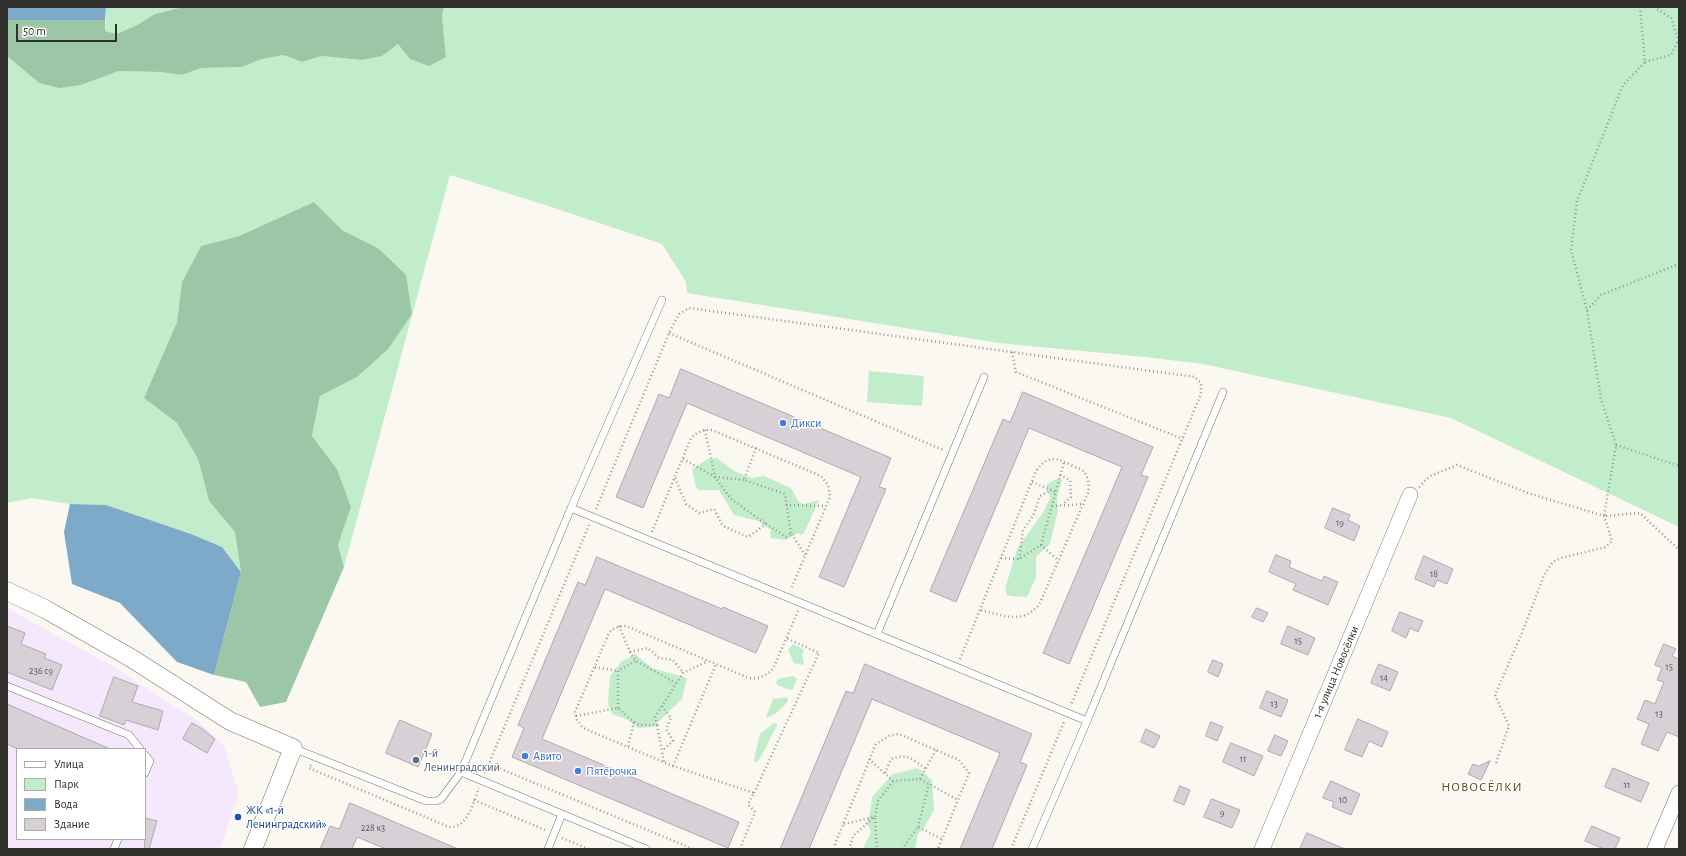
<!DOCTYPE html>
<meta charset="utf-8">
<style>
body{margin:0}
#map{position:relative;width:1686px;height:856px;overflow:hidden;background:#faf8f0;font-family:"Alegreya Sans",sans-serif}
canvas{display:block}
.frame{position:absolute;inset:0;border:8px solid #302f2c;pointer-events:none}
.legend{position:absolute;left:16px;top:748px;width:130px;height:92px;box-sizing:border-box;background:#fff;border:1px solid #acacab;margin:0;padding:5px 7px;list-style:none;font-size:12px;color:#302f2c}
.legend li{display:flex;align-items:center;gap:8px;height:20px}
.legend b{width:20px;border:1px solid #acacab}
.scale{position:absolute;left:16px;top:24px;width:101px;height:18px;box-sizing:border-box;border:2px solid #302f2c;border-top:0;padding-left:5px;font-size:12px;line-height:14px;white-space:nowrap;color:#302f2c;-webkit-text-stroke:3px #fff;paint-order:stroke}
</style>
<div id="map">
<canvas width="1686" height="856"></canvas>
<div class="frame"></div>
<ul class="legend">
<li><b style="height:5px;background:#fff"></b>Улица</li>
<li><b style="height:11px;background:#c1edcb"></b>Парк</li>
<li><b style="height:11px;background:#7daac8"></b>Вода</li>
<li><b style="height:11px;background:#d7d0d6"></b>Здание</li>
</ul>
<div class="scale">50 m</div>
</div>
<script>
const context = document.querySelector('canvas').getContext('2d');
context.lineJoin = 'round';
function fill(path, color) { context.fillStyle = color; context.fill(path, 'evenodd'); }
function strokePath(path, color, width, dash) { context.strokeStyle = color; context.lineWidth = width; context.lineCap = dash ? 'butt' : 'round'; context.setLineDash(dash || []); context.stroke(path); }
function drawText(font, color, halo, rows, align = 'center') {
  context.font = font + ' "Alegreya Sans",sans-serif'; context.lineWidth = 3; context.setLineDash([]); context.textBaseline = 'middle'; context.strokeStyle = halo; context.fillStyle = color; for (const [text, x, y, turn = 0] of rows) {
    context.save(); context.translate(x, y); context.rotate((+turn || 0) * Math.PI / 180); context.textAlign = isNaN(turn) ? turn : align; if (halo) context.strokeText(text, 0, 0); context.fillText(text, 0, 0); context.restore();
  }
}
const industrial = new Path2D(`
 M7,608l100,55 94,60 23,23 15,48 -19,55h-213zM17,749h128v90h-128z`);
const green = new Path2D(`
 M106,7h77l-28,7 -18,11 -20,9 -12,-3z
 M444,7h1235v520l-228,-109 -248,-54 -58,-7 -146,-14 -312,-50 -1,-11 -24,-38 -120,-40 -92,-29 -106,392 -6,-22 13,-38 -14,-38 -25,-33 8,-40 37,-19 21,-129 -36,-18 -28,-28 -75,34 -38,10 -19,36 -5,40 -33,76 33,25 21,36 11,42 26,31 6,40 -19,-25 -31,-13 -85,-29 -36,-1 -38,-6 -25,5v-447l32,27 42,2 38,-14 41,1 22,3 19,-7 41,-1 20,-8 21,-4 19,7 19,-6 41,4 20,-4 16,-13 12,16 36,-2 -4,-41z
 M869,371l55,5 -2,30 -55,-4z
 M717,458l17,13 18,7 12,-2 27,12 8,14 4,2 16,-4 -15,33 -3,2 -3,-2 -12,7 -16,-2 1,-8 -13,-9 -24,-6 -15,-25h-21l-2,-3 -4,-18 16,-10z
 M1056,479l6,1 -5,18 1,12 -8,34 -14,13v20l-9,20 -16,-1 -4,-1 -2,-6 12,-40 27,-38 6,-13 -4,-13z
 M793,644l11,6 -2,5 2,10 -10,-2 -6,-13z
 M635,654l17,14 35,10 -5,21 -29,28 -15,1 -10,-8 -16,-6 -4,-10 2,-28 11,-14z
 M792,676l3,1 2,2 -4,10 -3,1 -13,-5 -1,-2 2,-4z
 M787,697l1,4c-5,6 -15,17 -22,16l7,-18z
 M774,723h3v3c-8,12 -11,25 -20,36h-2l-1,-3 6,-25z
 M918,768l14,12 2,30 -9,16 -7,8 -3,15h-50l-1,-3 7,-14 -4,-10 3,-9 2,-16 21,-23z`);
const forest = new Path2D(`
 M183,7h261l-2,9 4,41 -17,9 -19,-7 -12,-15 -16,12 -20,4 -41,-4 -19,6 -19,-7 -21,4 -20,8 -41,1 -19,7 -22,-3 -41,-1 -38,14 -22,3 -20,-5 -32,-27v-36h98v11l12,3 20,-9 18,-11z
 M314,202l28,28 36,18 28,27 6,39 -24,35 -31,28 -37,19 -8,40 25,33 14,38 -13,38 6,22 -58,135 -26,5 -14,-25 -32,-7 27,-103 -6,-40 -26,-31 -11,-42 -21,-36 -33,-25 33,-76 5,-40 19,-36 38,-10z`);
const water = new Path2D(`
 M7,7h99l-1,13h-98z
 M70,504l36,1 85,29 31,13 19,25 -27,103 -37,-13 -57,-59 -48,-19 -8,-52z`);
const building = new Path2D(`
 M681,369l210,89 -12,29 7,2 -42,98 -25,-10 42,-100 -174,-74 -44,105 -27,-11 43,-103 10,4z
 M1023,392l130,55 -12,28 7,2 -79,187 -26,-11 79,-186 -93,-39 -73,174 -26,-11 73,-172 7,3z
 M1333,508l17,7 -2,5 12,6 -6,15 -29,-13z
 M1276,555l15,6 -2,6 33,14 2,-5 14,6 -10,23 -35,-15 3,-6 -27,-12z
 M1424,556l29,13 -6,15 -10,-4 -3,7 -19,-8z
 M597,557l125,52 1,-2 45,19 -12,27 -151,-64 -63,150 197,83 -11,26 -216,-91 12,-29 -6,-3 60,-143 7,3z
 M1257,608l11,5 -5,9 -11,-5z
 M1400,612l23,9 -5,11 -8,-4 -4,10 -14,-7z
 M7,626l18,7 -4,11 25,10 -2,4 18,7 -10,25 -45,-18z
 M1288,626l27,12 -7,17 -27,-11z
 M1664,644l12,5 -4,7 7,3v78l-12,-5 -9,19 -17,-7 8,-20 -12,-5 8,-19 10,4 9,-22 -7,-2 5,-12 -7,-3z
 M1213,660l10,4 -5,13 -10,-5z
 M865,664l167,70 -12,28 7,3 -35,84h-32l40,-96 -128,-54 -63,150h-29l66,-158 7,2z
 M1379,664l19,8 -8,19 -19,-8z
 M114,677l24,9 -6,16 31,9 -5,19 -32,-10 -2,5 -24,-9z
 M1267,691l21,9 -7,17 -21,-9z
 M7,704l103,45h-92l-11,-5z
 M1358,719l30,13 -6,15 -13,-6 -7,16 -17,-7z
 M400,720l32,14 -14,33 -32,-14z
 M1211,722l12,5 -6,14 -11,-5z
 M192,723l9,5 14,11 -8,14 -24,-14z
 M1146,729l14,7 -6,12 -13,-6z
 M1275,735l13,6 -7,15 -13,-5z
 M1231,743l32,13 -9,20 -31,-14z
 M1490,761l-9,19 -13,-6 5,-10 5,2z
 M1613,768l36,15 -8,19 -36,-15z
 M1331,781l29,13 -9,21 -19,-8 2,-5 -11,-4z
 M1180,786l10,4 -6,15 -10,-4z
 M1212,799l28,11 -8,18 -28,-11z
 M350,803l108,46h-72l-29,-12 -5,12h-32l10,-23 9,3z
 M145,818l12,3 -8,28h-4z
 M1592,826l28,12 -5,11h-11l-19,-8z
 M1307,833l38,16h-45z`);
const path = new Path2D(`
 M1640,7l5,55 -22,23 -46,116 -6,49 16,60 14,89 15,46 -12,71 36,-3 39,37
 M1654,7l17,11 8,24
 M1645,62l26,-7 7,-14
 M1587,310l14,-15 78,-31
 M669,333l274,117
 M1012,352l4,20 167,67
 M705,430l10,47 29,3
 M1616,445l63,21
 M756,448l-12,32 41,14 6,39
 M683,459l32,18 16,22 35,25
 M1060,475l10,5 1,17 -9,8
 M675,478l11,26 13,9 15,-4 9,17 25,11 18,-13 20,13 5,-4 14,22
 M1032,482l24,10
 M1419,487l11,-11 27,-11 71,28 76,23 8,25 -6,6 -45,11 -8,4 -9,13 -22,58 -27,62 14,31 -13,37
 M786,505l39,1
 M1052,506l31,-2
 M596,509l73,-176 10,-19 10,-6 506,69 6,6v11l-130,311
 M652,532l39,-94c7,-6 12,-9 21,-8l109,46 7,9 2,12 -39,92
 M1041,545l23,-83
 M1001,558l18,1 22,-14 18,16
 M1019,559l4,-29 10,-14 7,-20 11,-6
 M619,626l11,26 6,9 40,22
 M630,652l18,-4 11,10 14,2 10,13
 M960,659l76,-188c12,-17 21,-13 37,-5 4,2 9,3 11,6 5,5 5,15 4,21l-49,112c-18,20 -36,10 -59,5
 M595,667l23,4
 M662,706l9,12 -5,11 7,12 -11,10
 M618,708v-37l18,-10
 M576,716l42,-8 16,14 -6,24
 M634,722l5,3h18l7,37
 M657,725l-2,-8 28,-44 25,-12
 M869,759l24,22 27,-2 38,21
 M489,764l204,85
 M311,765l-2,3 140,59c19,1 24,-24 30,-39
 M673,766l43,-102
 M485,773l104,-248
 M885,773l6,-14c17,-6 21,0 35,10
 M920,779l16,-29
 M754,793l65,-140 -33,-15
 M474,800l71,30
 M875,818l2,31
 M844,824l31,-7 3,-16 15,-20
 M918,827l11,-43
 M562,838l27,11
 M740,849l15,-37 -7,-8 6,-11 -81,-27 -90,-38 -6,-8 -2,-8 34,-79c5,-6 10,-7 17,-7l123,52c10,1 17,-2 24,-9l25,-58
 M835,849v-5l41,-100 13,-8 10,-2 60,26 10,13 -31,76
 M852,849l-2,-3 3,-10 21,-19
 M902,849l16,-22 24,12
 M1011,849l53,-127`);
const service = new Path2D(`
 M571,508l91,-208
 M877,634l107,-257
 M7,686l122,49 11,14
 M293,748l133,53h10l5,-2 20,-27
 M145,755l5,6 -5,12
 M562,814l84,35
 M114,849l4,-10
 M548,849l14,-35 -101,-42 110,-264 516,213 136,-329
 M1032,849l55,-128`);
const minor = new Path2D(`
 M1262,849l148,-354
 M1655,849l24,-56`);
const tertiary = new Path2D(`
 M7,591l38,18 86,49 99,63 63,27 -40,101`);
const markers = [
 [783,423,4,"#3f7fe0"],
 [525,756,4,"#3f7fe0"],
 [416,760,4,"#5c6f8a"],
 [578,771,4,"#3f7fe0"],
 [238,817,4,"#1a4fb4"]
];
const numberNames = [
 ["19",1340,523],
 ["18",1434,574],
 ["15",1298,641],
 ["15",1669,667],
 ["236 с9",41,671],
 ["14",1384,678],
 ["13",1274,704],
 ["13",1659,714],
 ["11",1243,759],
 ["11",1627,785],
 ["10",1343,800],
 ["9",1222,813],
 ["228 к3",373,828]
];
const shopNames = [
 ["Дикси",791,423],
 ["Авито",533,756],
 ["Пятёрочка",586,771]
];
const streetNames = [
 ["1-я улица Новосёлки",1336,672,-67]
];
const serviceNames = [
 ["1-й",424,753],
 ["Ленинградский",424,767]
];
const transitNames = [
 ["ЖК «1-й",246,810],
 ["Ленинградский»",246,824]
];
const neighbourhoodNames = [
 ["НОВОСЁЛКИ",1482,787]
];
fill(industrial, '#f6e8fc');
fill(green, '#c1edcb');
fill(forest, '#9bc7a6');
fill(water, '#7daac8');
fill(building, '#d7d0d6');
strokePath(building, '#afa9ae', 1);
strokePath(service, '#76746d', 8);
strokePath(minor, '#76746d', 16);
strokePath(tertiary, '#76746d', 19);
strokePath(path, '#9a9893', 2.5, [1, 3]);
strokePath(service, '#fff', 7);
strokePath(minor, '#fff', 15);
strokePath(tertiary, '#fff', 18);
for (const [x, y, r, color] of markers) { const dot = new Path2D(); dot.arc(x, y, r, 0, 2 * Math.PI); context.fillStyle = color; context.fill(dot); strokePath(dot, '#fff', 1.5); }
drawText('10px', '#5a5756', null, numberNames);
drawText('12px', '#366cbe', '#fff', shopNames, 'left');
drawText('12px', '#302f2c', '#fff', streetNames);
drawText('12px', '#4e5e75', '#fff', serviceNames, 'left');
drawText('12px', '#164399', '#fff', transitNames, 'left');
context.letterSpacing = '1px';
drawText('13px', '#585113', '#fff', neighbourhoodNames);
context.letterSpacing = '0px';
</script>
